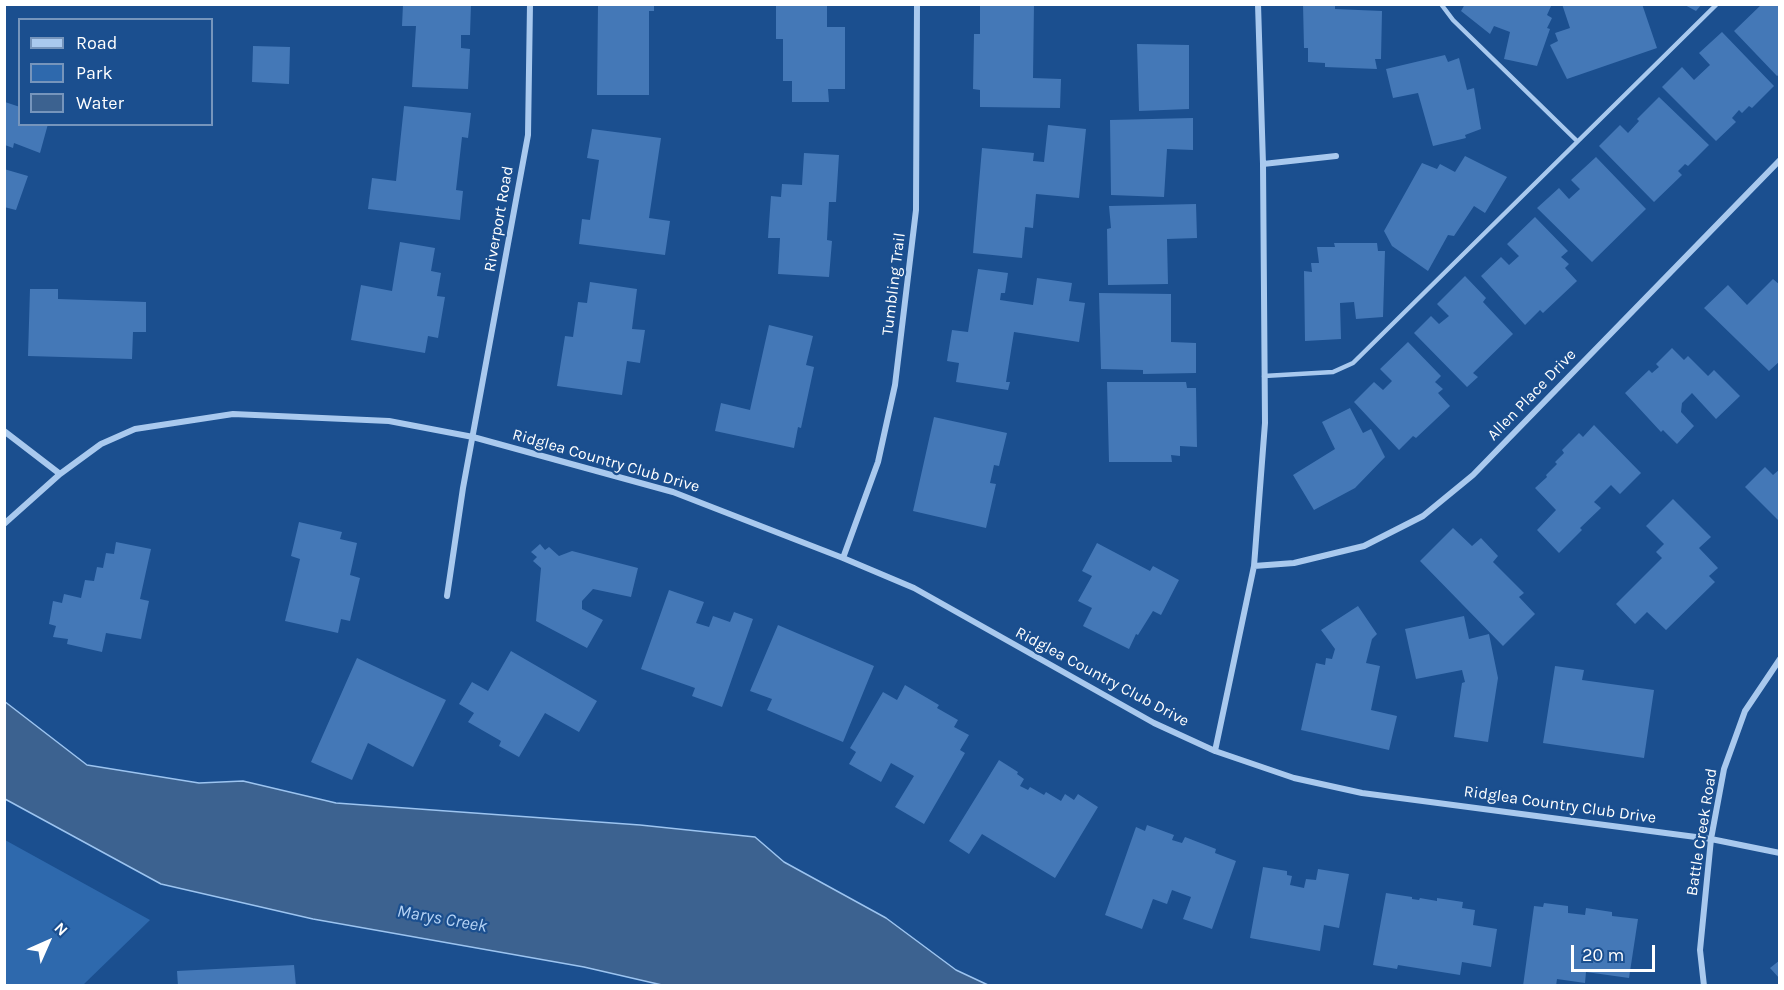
<!DOCTYPE html>
<style>
body{margin:0}
#map{position:relative;width:1784px;height:990px;overflow:hidden;background:#1b4f8f;font-family:Karla,sans-serif}
canvas{display:block}
.frame{position:absolute;inset:0;border:6px solid #fff;pointer-events:none}
.legend{position:absolute;left:18px;top:18px;width:195px;height:108px;box-sizing:border-box;background:#1b4f8f;border:2px solid #7695bc;margin:0;padding:8px 10px;list-style:none;font-size:18px;color:#fff}
.legend li{display:flex;align-items:center;gap:12px;height:30px}
.legend b{width:30px;border:2px solid #7695bc}
.north{position:absolute;left:18px;top:912px;width:60px;height:60px;-webkit-text-stroke:4px #1b4f8f;paint-order:stroke;rotate:45deg;font-size:16px;font-weight:700;line-height:24px;text-align:center;color:#fff}
.north::after{content:'';display:block;margin:auto;width:21px;height:27px;background:#fff;clip-path:polygon(50% 0,100% 100%,50% 72%,0 100%)}
.scale{position:absolute;left:1571px;top:945px;width:84px;height:27px;box-sizing:border-box;border:3px solid #fff;border-top:0;padding-left:8px;font-size:18px;line-height:21px;white-space:nowrap;color:#fff;-webkit-text-stroke:4px #1b4f8f;paint-order:stroke}
</style>
<div id="map">
<canvas width="1784" height="990"></canvas>
<div class="frame"></div>
<ul class="legend">
<li><b style="height:8px;background:#a9c9ee"></b>Road</li>
<li><b style="height:16px;background:#2e69ad"></b>Park</li>
<li><b style="height:16px;background:#3c6290"></b>Water</li>
</ul>
<div class="north">N</div>
<div class="scale">20 m</div>
</div>
<script>
const context = document.querySelector('canvas').getContext('2d');
context.lineJoin = 'round';
function fill(path, color) { context.fillStyle = color; context.fill(path, 'evenodd'); }
function strokePath(path, color, width, dash) { context.strokeStyle = color; context.lineWidth = width; context.lineCap = dash ? 'butt' : 'round'; context.setLineDash(dash || []); context.stroke(path); }
function drawText(font, color, halo, rows, align = 'center') {
  context.font = font + ' Karla,sans-serif'; context.lineWidth = 4.5; context.setLineDash([]); context.textBaseline = 'middle'; context.strokeStyle = halo; context.fillStyle = color; for (const [text, x, y, turn = 0] of rows) {
    context.save(); context.translate(x, y); context.rotate((+turn || 0) * Math.PI / 180); context.textAlign = isNaN(turn) ? turn : align; if (halo) context.strokeText(text, 0, 0); context.fillText(text, 0, 0); context.restore();
  }
}
const green = new Path2D(`
 M5,840l145,80 -67,65h-78z`);
const water = new Path2D(`
 M4,701l83,64 112,18 44,-2 93,22 304,22 115,12 29,25 102,56 70,52 32,15h-326l-78,-18 -271,-48 -152,-35 -156,-85z`);
const building = new Path2D(`
 M403,4h68l-1,31h-9v13l9,1 -2,40 -56,-2 4,-61h-14z
 M603,4h51v7h-5v84h-52l1,-90z
 M980,4h54l-1,74 28,1 -1,29 -80,-1v-17l-7,-1 1,-55h6z
 M1303,4h32v5l47,2 -1,48h-6l2,10 -52,-2v-4l-17,-1v-14h-4z
 M1465,4h87l-5,11 5,3 -5,10 3,1 -13,37 -33,-7 6,-27 -16,-6 -4,8 -29,-23z
 M1562,4h80l15,44 -90,31 -17,-34 8,-4 -3,-8 15,-5z
 M1683,4h19l-6,7z
 M1762,4h18v70l-3,2 -43,-45z
 M776,5h51v22h18v62h-17l1,13h-37v-21h-9v-42h-7z
 M1722,32l52,54 -22,22 -3,-2 -7,7 -3,-3 -7,8 4,4 -20,19 -54,-54 20,-20 12,13 16,-15 -11,-12z
 M1137,44l52,1v64l-50,2z
 M253,46l37,1 -1,37 -37,-2z
 M1445,55l3,7 11,-4 8,32 7,-2 7,41 -16,6 1,3 -33,8 -15,-53 -25,5 -7,-29z
 M1659,97l50,48 -21,21 -3,-2 -7,7 4,4 -28,27 -55,-56 21,-21 8,8 11,-12 -2,-2z
 M5,102l15,5v17h28l-8,29 -26,-10 -1,5 -8,-3z
 M404,106l67,7 -3,25 -6,-1 -6,53 7,1 -3,29 -92,-11 4,-31 24,3z
 M1193,118v32l-26,-1 -3,48 -53,-2 -1,-75z
 M1048,125l38,4 -7,69 -43,-4 -3,34 -8,-1 -3,31 -49,-5 9,-105 52,5 -1,8 11,1z
 M592,129l69,9 -12,80 21,3 -5,34 -86,-11 3,-25 8,1 9,-60 -12,-2z
 M804,153l35,2 -3,47h-7l-2,38 5,1 -3,36 -51,-3 2,-36h-12l3,-42 10,1 1,-13 20,1z
 M1465,156l42,21 -22,36 -11,-7 -20,30 -6,-1 -20,36 -36,-25 -8,-15 38,-68 15,6 3,-5 15,8z
 M1596,157l50,52 -54,53 -55,-54 22,-20 10,11 11,-10 -9,-9z
 M4,169l24,7 -12,34 -12,-3z
 M1196,204l1,34 -30,1 1,45 -60,1 -1,-56 4,-1 -2,-22z
 M1535,217l33,34 -7,6 8,7 -4,4 12,13 -34,32 -3,-3 -15,15 -44,-49 20,-19 8,8 10,-9 -12,-12z
 M400,242l35,6 -4,23 10,2 -4,23 8,1 -7,41 -10,-2 -3,17 -74,-13 10,-55 31,6z
 M1334,243h43l1,8h7l-2,66 -27,2 -2,-17 -14,1 1,36 -36,2 -1,-70 8,1 -1,-9h8l-2,-16h18z
 M978,269l30,4 -3,20h-4l-1,7 33,5 4,-27 35,5 -3,18 16,2 -6,39 -65,-10 -8,50h4l-2,8 -52,-8 3,-19 -12,-2 5,-31 16,2z
 M1465,276l21,22 -3,4 30,32 -40,39 5,4 -11,10 -53,-54 17,-17 8,8 10,-8 -12,-12z
 M1773,279l7,6v76l-11,10 -65,-63 24,-23 19,20z
 M590,282l47,7 -5,40 13,1 -5,33 -13,-2 -5,34 -65,-9 8,-50 8,1 5,-35 9,1z
 M30,289h28v10l88,3v30h-13l-1,27 -104,-3z
 M1099,293l72,1v48l25,1v30l-53,1v-4l-42,-1z
 M769,325l44,11 -7,29 8,2 -13,61 -3,-1 -4,21 -79,-17 6,-28 29,7z
 M1408,342l33,34 -6,6 8,7 -5,4 12,13 -34,32 -3,-2 -14,14 -45,-48 20,-20 9,8 9,-9 -12,-12z
 M1672,348l12,12 4,-4 20,20 6,-6 26,26 -24,23 -24,-26 -10,10 -1,9 13,14 -17,18 -14,-14 -2,2 -36,-39 24,-23 3,3 7,-6 -3,-3z
 M1107,382h79l1,6h9l1,59 -17,-1v10l-9,-1 1,7h-63z
 M1350,408l13,25 8,-4 14,28 -30,31 -41,22 -21,-35 42,-26 -13,-27z
 M934,417l73,16 -8,33 -5,-1 -4,18 6,1 -10,44 -73,-17z
 M1594,425l47,48 -21,21 -9,-9 -17,17 7,6 -21,20 2,2 -23,23 -22,-23 19,-20 -21,-22 12,-11 -1,-2 11,-11 -2,-2 9,-9 -2,-3 17,-17 4,4z
 M1765,467l8,8 7,-6v53l-35,-35z
 M1673,499l38,38 -12,11 19,20 -9,8 6,6 -49,48 -19,-18 -12,12 -19,-20 46,-46 -6,-6 8,-8 -18,-18z
 M299,522l43,10 -2,7 17,4 -7,32 10,3 -10,43 -9,-2 -3,14 -53,-12 15,-62 -9,-3z
 M1453,528l19,18 9,-8 17,18 -5,6 31,31 -5,4 16,17 -32,32 -83,-85z
 M116,542l35,7 -11,50 9,2 -8,38 -35,-6 -4,19 -35,-8 1,-5 -15,-2 3,-11 -7,-2 4,-23 9,2 2,-9 17,4 4,-18 9,1 3,-14 6,1 3,-15 8,1z
 M1097,543l53,28 3,-5 26,14 -18,35 -8,-4 -15,24 -2,-1 -7,15 -46,-23 9,-18 -14,-7 14,-25 -10,-5z
 M540,544l5,6 4,-3 10,9 13,-5 66,17 -7,29 -38,-8 -11,12v8l21,11 -16,28 -51,-27 5,-53 -8,-7 4,-4 -6,-5z
 M669,590l35,12 -8,21 13,4 4,-11 17,6 4,-10 19,7 -31,88 -30,-11 3,-8 -54,-19z
 M1358,606l19,28 -5,5 -6,24 14,3 -9,44 26,6 -8,34 -88,-20 15,-67 9,2 1,-7 6,1 3,-10 -14,-19z
 M1464,616l5,23 20,-5 9,44 -10,64 -34,-5 8,-54 3,-1 -3,-12 -46,9 -11,-50z
 M778,625l96,41 -31,76 -76,-32 5,-11 -22,-8z
 M511,651l86,50 -18,31 -34,-19 -26,44 -20,-11 2,-5 -33,-19 6,-9 -15,-9 13,-22 16,9z
 M357,658l89,42 -33,67 -45,-24 -16,37 -41,-18z
 M1555,666l29,4 -2,10 72,10 -10,68 -101,-15z
 M905,685l34,20 -2,3 21,12 -4,7 15,8 -9,15 5,3 -41,71 -29,-17 19,-31 -23,-13 -10,19 -32,-18 7,-12 -6,-4 33,-56 14,8z
 M999,760l19,12 -1,2 7,5 -4,7 8,4 2,-3 14,8 2,-3 15,9 4,-7 9,6 4,-6 20,13 -43,71 -73,-44 -13,20 -20,-13z
 M1147,825l27,10 -2,5 10,3 3,-6 31,12 -1,4 21,8 -24,68 -29,-10 8,-22 -19,-7 -5,14 -14,-5 -11,30 -37,-14 31,-88 9,4z
 M1263,867l24,4v4l5,1 -2,9 14,3 2,-9 10,1 2,-11 31,5 -10,54 -15,-3 -4,26 -70,-13z
 M1386,893l26,4v2l7,1 1,-2 17,3v-3l26,4 -1,6 13,2 -2,15 24,4 -6,38 -29,-5 -2,13 -62,-10 -1,4 -24,-4z
 M1544,903l24,3v7l17,2 1,-7 26,4v4l26,3 -9,59 -43,-6 -1,11 -28,-4 -1,7h-33l11,-80 9,1z
 M1780,960v19l-10,-11z
 M294,965l2,21h-118l-1,-15z`);
const service = new Path2D(`
 M1441,4l12,16 124,121
 M1264,376l69,-4 20,-9 364,-359`);
const minor = new Path2D(`
 M1263,164l73,-8
 M4,431l56,43
 M4,524l56,-50 41,-30 34,-15 98,-15 156,7 84,16 200,55 170,66 71,30 240,135 61,28 79,27 68,15 349,46 69,14
 M843,558l35,-96 17,-77 21,-175 1,-206
 M1254,566l40,-3 70,-17 59,-30 50,-41 307,-315
 M447,596l16,-108 65,-353 2,-131
 M1215,751l39,-185 11,-143 -2,-259 -5,-160
 M1704,986l-4,-36 11,-111 13,-70 21,-58 35,-52`);
const streetNames = [
 ["Riverport Road",499,219,-80],
 ["Tumbling Trail",894,284,-83],
 ["Allen Place Drive",1532,395,-46],
 ["Ridglea Country Club Drive",606,461,16],
 ["Ridglea Country Club Drive",1102,677,28],
 ["Ridglea Country Club Drive",1560,805,8],
 ["Battle Creek Road",1702,832,-81]
];
const waterNames = [
 ["Marys Creek",442,919,10]
];
fill(green, '#2e69ad');
fill(water, '#3c6290');
strokePath(water, '#9cc4f0', 1.5);
fill(building, '#4478b7');
strokePath(service, '#a9c9ee', 4.5);
strokePath(minor, '#a9c9ee', 6);
drawText('16px', '#fff', '#1b4f8f', streetNames);
drawText('italic 18px', '#b5d3f5', '#1b4f8f', waterNames);
</script>
